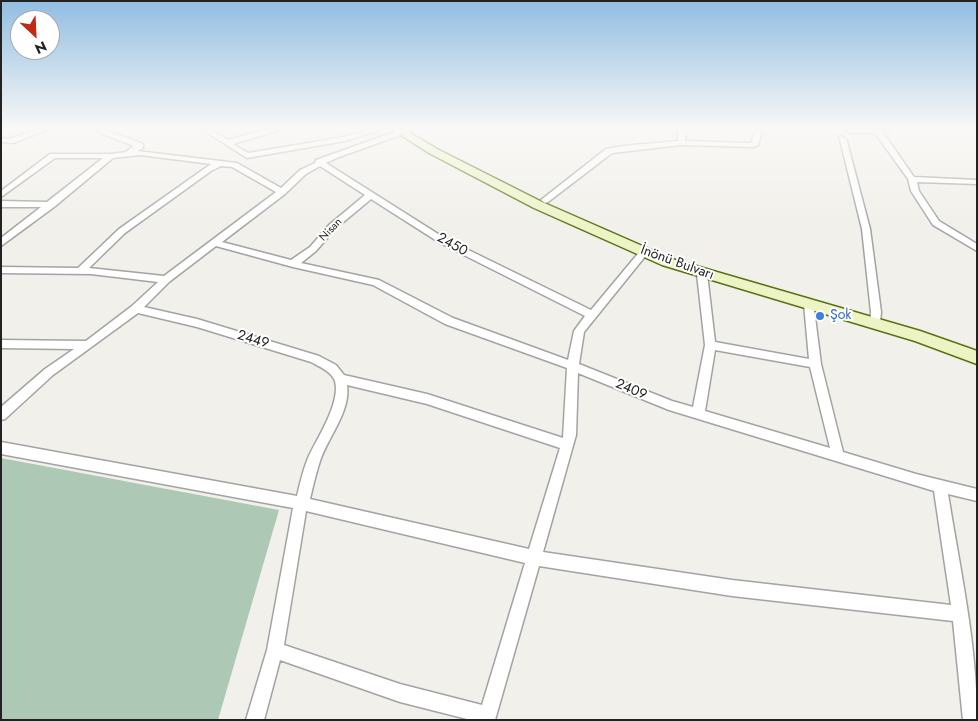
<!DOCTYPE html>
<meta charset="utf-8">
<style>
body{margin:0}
#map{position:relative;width:978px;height:721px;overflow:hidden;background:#f1f0ea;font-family:Jost,sans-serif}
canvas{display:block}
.frame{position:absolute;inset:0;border:2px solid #222;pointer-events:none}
.north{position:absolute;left:10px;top:10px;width:50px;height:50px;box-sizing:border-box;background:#fff;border:1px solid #a7a7a7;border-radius:50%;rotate:155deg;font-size:14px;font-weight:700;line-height:20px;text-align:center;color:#222}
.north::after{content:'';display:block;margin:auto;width:18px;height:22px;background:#c02b14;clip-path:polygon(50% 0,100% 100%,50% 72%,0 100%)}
</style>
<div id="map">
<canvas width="978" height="721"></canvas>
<div class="frame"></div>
<div class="north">N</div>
</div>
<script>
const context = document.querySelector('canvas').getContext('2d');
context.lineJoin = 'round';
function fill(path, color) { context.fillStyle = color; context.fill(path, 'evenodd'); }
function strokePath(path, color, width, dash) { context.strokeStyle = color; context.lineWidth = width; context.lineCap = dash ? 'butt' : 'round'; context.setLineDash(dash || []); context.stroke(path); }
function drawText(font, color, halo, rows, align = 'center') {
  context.font = font + ' Jost,sans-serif'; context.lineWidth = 4; context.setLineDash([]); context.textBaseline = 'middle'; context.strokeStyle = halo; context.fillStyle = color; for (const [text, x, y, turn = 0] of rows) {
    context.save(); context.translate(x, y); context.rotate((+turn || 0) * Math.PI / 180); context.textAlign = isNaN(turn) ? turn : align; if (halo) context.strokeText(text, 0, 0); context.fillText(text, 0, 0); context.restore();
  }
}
const cemetery = new Path2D(`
 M1,458l278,52 -61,210h-217z`);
const minor = new Path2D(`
 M42,128h10l-39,15 -12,-1v-4l8,1z
 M93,128h8l42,16v4l-6,3 100,12 44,25 19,-18 15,-7 1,-3 90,-32h6v3l-73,26 -13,6 120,76 145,71 50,-60h6v4l-63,78 -5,32 93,37 21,6 12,-62 -8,-71 2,-2 3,-1 5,3 8,68 94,17 -5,-55 5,-4 4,1 8,63 22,88 73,22 61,15v12l-29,-7c12,75 29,150 29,226h-14l-10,-99 -221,-25 -193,-30 -44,154h-24l-71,-18 -120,-42 -16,60h-18l21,-70 26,-142 -292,-54v-12l296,54c3,-13 6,-26 11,-38 9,-20 33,-55 27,-77 -4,-10 -15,-14 -24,-19l-114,-35 -59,-14 -85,62 -48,44 -4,1v-13l44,-38 29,-20 -73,-1v-8l85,1 46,-35 26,-24 -67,-8 -90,-1v-6l77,1 41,-39 92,-65 -71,-9 -27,3 -59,49 -53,39v-8l40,-31h-40v-6l46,1 56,-44h-48l-54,39v-6l49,-37h61l15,-2 8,-6 -41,-16zM221,166l11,1 44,25 -112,84 -75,-8 36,-35 86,-62zM320,166l45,29 -36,30 -19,22 -19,13 -69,-18 63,-48 21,-20zM371,199l69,44 145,73 -11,15 -6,29 -115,-42 -74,-38 -78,-17 15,-12 19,-22zM216,246l77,21 80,18 72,39 122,44 -4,70 -136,-44 -83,-19 -8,-10 -17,-9 -122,-37 -53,-12 25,-25zM715,350l95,17 20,81 -125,-37zM578,373l91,37 265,81 17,114 -219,-25 -189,-28 33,-117zM347,385l80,19 133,44 -31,101 -219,-50c3,-13 6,-26 10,-38 8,-24 31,-50 27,-76zM306,511l219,52 -43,142 -82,-21 -116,-39z
 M200,128h8l20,12 43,-12h9v2l-47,14 15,9 96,-16 30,-9h10l-39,13 -98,17z
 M679,128h7l-1,13 66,2 5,-15h7l-5,17 -4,2 -73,-2 -69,8 -64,49 -3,1 -4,-3 65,-51 17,-3 54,-5z
 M844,128l23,2 24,-2v2l-9,1 32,46 63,3v4l-60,-2 2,9 20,30 38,23v7l-44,-26 -22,-34 -3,-12 -33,-46h-25z
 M839,136l7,2 24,91 11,83 -1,11 -5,4 -5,-4 1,-11 -9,-83z`);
const secondary = new Path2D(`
 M390,128h12l35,21 105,53 130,57 248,72 57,20v13l-62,-23 -253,-76 -128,-57 -105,-55z`);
const markers = [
 [820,316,5,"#3f7fe0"]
];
const farStreetnames = [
 ["Nisan",331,230,-46]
];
const streetNames = [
 ["2450",452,245,29],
 ["İnönü Bulvarı",677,263,20],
 ["2449",253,340,17],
 ["2409",631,390,23]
];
const shopNames = [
 ["Şok",830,316]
];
fill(cemetery, '#adc8b5');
strokePath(minor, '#a3a3a3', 3);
strokePath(secondary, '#5a7111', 3);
fill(minor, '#fff');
fill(secondary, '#ecf4c5');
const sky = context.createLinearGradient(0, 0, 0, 229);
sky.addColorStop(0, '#91bde2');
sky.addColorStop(0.56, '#f9f8f6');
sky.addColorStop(1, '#f9f8f600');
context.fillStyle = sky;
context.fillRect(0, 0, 978, 229);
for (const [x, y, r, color] of markers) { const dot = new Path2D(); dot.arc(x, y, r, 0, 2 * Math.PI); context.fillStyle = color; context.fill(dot); strokePath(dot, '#fff', 2); }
drawText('11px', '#222', '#fff', farStreetnames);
drawText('14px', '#222', '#fff', streetNames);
drawText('14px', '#366cbe', '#fff', shopNames, 'left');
</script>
